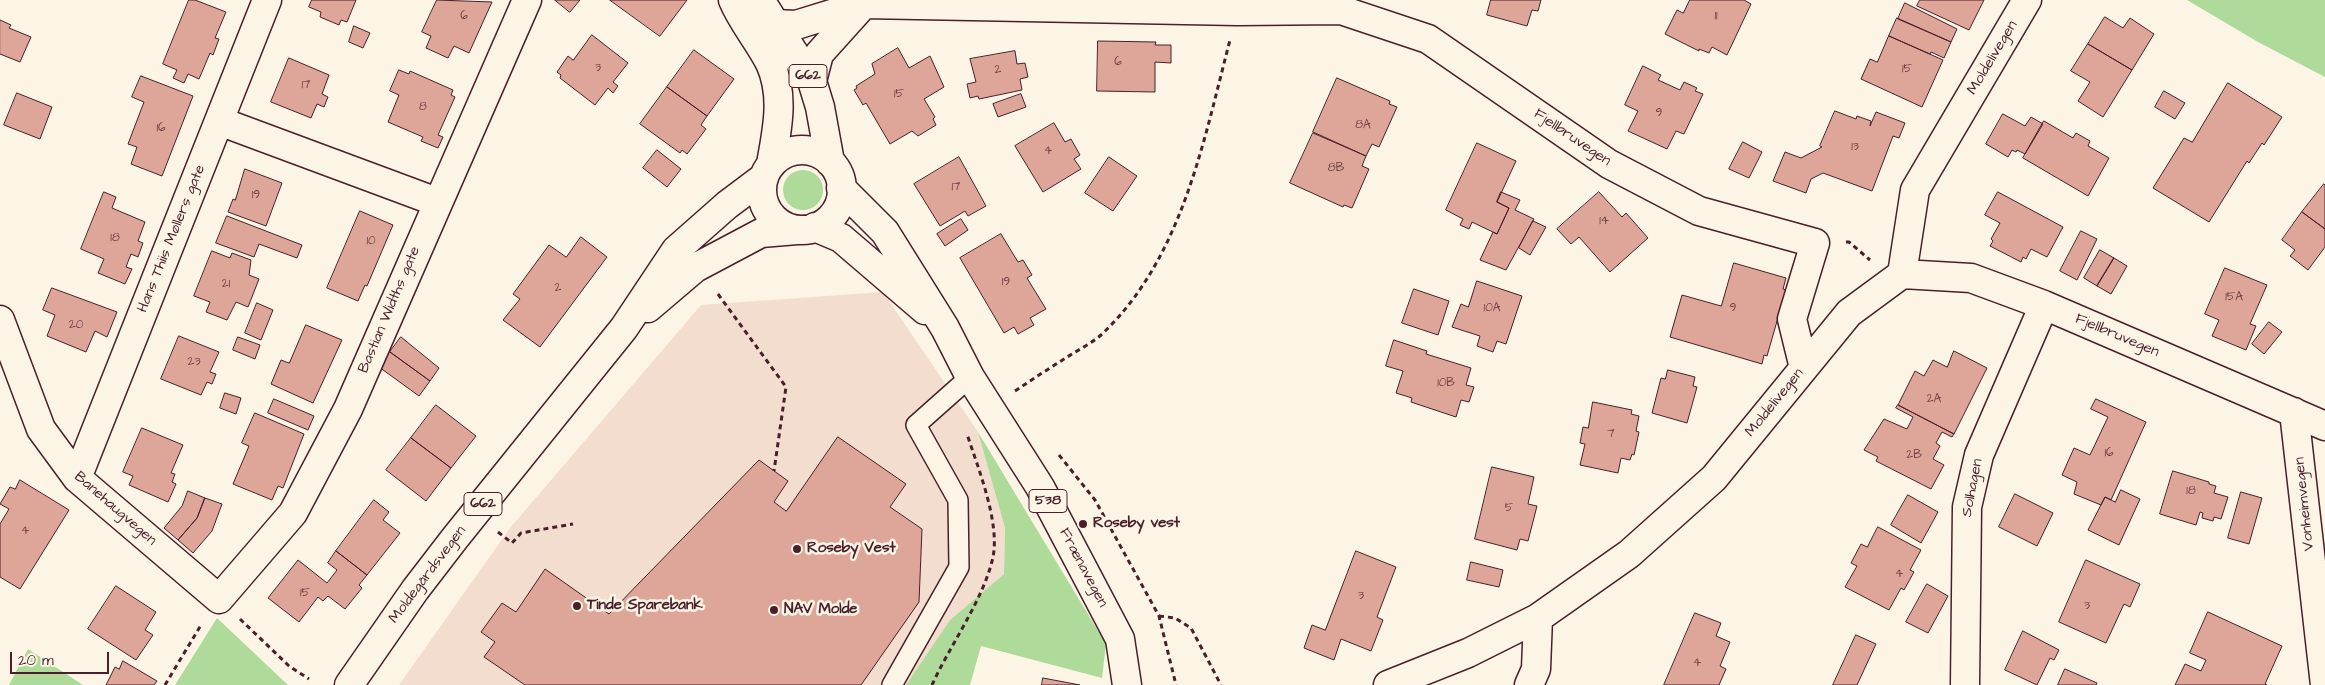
<!DOCTYPE html>
<meta charset="utf-8">
<style>
body{margin:0}
#map{position:relative;width:2325px;height:685px;overflow:hidden;background:#fcf5e5;font-family:"Architects Daughter",sans-serif}
canvas{display:block}
.scale{position:absolute;left:10px;top:652px;width:99px;height:22px;box-sizing:border-box;border:2px solid #4a1f2b;border-top:0;padding-left:6px;font-size:15px;line-height:18px;white-space:nowrap;color:#4a1f2b;-webkit-text-stroke:4px #fcf5e5;paint-order:stroke}
</style>
<div id="map">
<canvas width="2325" height="685"></canvas>
<div class="scale">20 m</div>
</div>
<script>
const context = document.querySelector('canvas').getContext('2d');
context.lineJoin = 'round';
function fill(path, color) { context.fillStyle = color; context.fill(path, 'evenodd'); }
function strokePath(path, color, width, dash) { context.strokeStyle = color; context.lineWidth = width; context.lineCap = dash ? 'butt' : 'round'; context.setLineDash(dash || []); context.stroke(path); }
function drawText(font, color, halo, rows, align = 'center') {
  context.font = font + ' "Architects Daughter",sans-serif'; context.lineWidth = 5; context.setLineDash([]); context.textBaseline = 'middle'; context.strokeStyle = halo; context.fillStyle = color; for (const [text, x, y, turn = 0] of rows) {
    context.save(); context.translate(x, y); context.rotate((+turn || 0) * Math.PI / 180); context.textAlign = isNaN(turn) ? turn : align; if (halo) context.strokeText(text, 0, 0); context.fillText(text, 0, 0); context.restore();
  }
}
const built = new Path2D(`
 M883,292l95,140 27,96 -1,46 -54,46 -42,65h-509l111,-157 191,-223z`);
const green = new Path2D(`
 M2187,0h138v77l-67,-35z
 M783 190a20 20 0 1 1 40 0a20 20 0 1 1-40 0Z
 M978,432l128,212 -4,34 -121,-32 -11,39h-64l44,-65 54,-46 1,-46z
 M217,618l71,67h-113z
 M28,649l55,36h-74z`);
const building = new Path2D(`
 M189,0h6l31,12 -11,26 4,1 -6,16 -3,-2 -11,26 -11,-5 -4,9 -11,-5 4,-8 -14,-6z
 M312,0h44l-9,22 -6,-2 -2,5 -19,-8 1,-5 -12,-5z
 M437,0l55,2 -23,51 -15,-7 -6,12 -22,-10 5,-12 -9,-4z
 M555,0h25l-10,12z
 M610,0h77l-27,36z
 M1491,0h50l-3,11 -6,-1 -5,16 -40,-11z
 M1690,0h54l7,4 -24,51 -15,-8 -3,6 -10,-4v2l-34,-17 12,-24 6,3z
 M1920,0h64l-15,30 -52,-24z
 M1905,3l52,26 -6,13 -53,-23z
 M2105,17l18,11 7,-10 24,16 -22,36 -44,-26z
 M1897,18l54,24 -7,16 -13,-6 -1,2 -41,-18z
 M0,20l11,5 -2,3 22,9 -11,25 -20,-8z
 M354,26l16,7 -7,15 -14,-6z
 M592,35l36,28 -15,19 5,4 -5,7 -5,-5 -13,17 -35,-27 1,-3 -4,-3 11,-16 5,4z
 M1889,36l54,24 -21,47 -61,-28 9,-20 7,3z
 M1098,41l58,1 -1,3h16v18l-16,-1v30l-58,-1z
 M2088,44l44,26 -29,47 -25,-16 12,-19 -19,-11z
 M898,48l11,20 21,-12 14,31 -20,12 11,18 -2,2 3,6 -18,11 -6,-5 -22,13 -24,-41 -3,2 -9,-15 3,-2 -1,-2 19,-12 -3,-10z
 M694,50l40,29 -27,37 -40,-29z
 M1015,51l2,13 8,-1 3,14 -8,2 2,11 -43,9 -1,-3 -8,2 -3,-14 9,-2 -6,-23z
 M289,58l40,17 -7,19 6,3 -4,10 -7,-3 -6,14 -40,-16z
 M1643,66l18,9 -3,5 22,10 4,-8 13,6 -2,3 8,3 -19,40 -8,-3 -9,18 -39,-18 10,-20 -13,-6z
 M399,70l10,4 1,-3 43,19 -2,5 4,2 -17,38 5,2 -5,11 -17,-7 2,-4 -35,-15 11,-27 -9,-4z
 M141,76l52,20 -31,80 -31,-12 6,-17 -9,-3 16,-42 -12,-5z
 M1337,78l53,23 -1,3 8,3 -18,40 -7,-3 -6,12 -53,-24z
 M2228,83l54,34 -18,28 -2,-2 -13,20 -2,-2 -38,61 -56,-34 31,-50 8,4z
 M667,87l40,29 -6,9 5,4 -19,25 -5,-4 -2,3 -40,-29z
 M2164,91l21,12 -10,16 -20,-12z
 M17,93l35,14 -12,32 -36,-14z
 M1021,94l5,13 -28,10 -5,-13z
 M1835,111l21,8 1,-3 14,5 -1,5 6,-14 29,11 -6,15 -6,-2 -21,55 -49,-18 -12,6 -5,14 -33,-12 12,-29 16,6 21,-11 -2,-1z
 M2003,114l22,12 6,-9 12,7 -18,30 -8,-4 -1,2 -4,-2 -4,7 -22,-13z
 M2044,121l29,17 3,-5 14,8 -2,5 21,12 -21,38 -65,-38z
 M1054,123l11,19 6,-3 9,16 -6,4 7,10 -38,23 -28,-46z
 M1313,133l53,23 -4,10 7,3 -17,39 -8,-3 -1,2 -53,-24z
 M1743,142l19,10 -13,26 -20,-9z
 M1477,143l39,18 -19,41 12,6 -12,26 -25,-12 -3,7 -9,-4 3,-6 -17,-9z
 M657,150l24,19 -14,18 -24,-19z
 M959,157l27,49 -18,10 -3,-5 -25,15 -26,-42z
 M1109,157l28,19 -24,35 -28,-18z
 M245,169l37,14 -16,43 -38,-14 5,-13 2,1z
 M2324,184l1,1v44l-23,-17z
 M104,192l12,5 -4,11 33,14 -7,19 5,2 -5,14 -7,-3 -5,13 6,2 -7,15 -27,-11 6,-14 -23,-10z
 M1501,192l19,8 -5,10 19,9 -28,51 -26,-10 13,-28 4,2 12,-26 -12,-6z
 M1599,192l23,25 4,-4 22,25 -38,34 -31,-35 -8,7 -14,-15z
 M1998,192l65,35 -16,30 -16,-8 -5,10 -3,-2 -2,5 -31,-16 3,-5 -2,-2 9,-16 -15,-8z
 M360,211l33,14 -26,61 -2,-1 -7,16 -31,-13z
 M2302,212l23,17v18l-17,23 -18,-14 5,-6 -13,-10z
 M227,216l75,29 -5,13 -38,-14 -5,13 -38,-14z
 M961,219l7,11 -23,16 -8,-12z
 M1533,221l13,6 -16,28 -11,-7z
 M2081,231l16,8 -20,41 -17,-9z
 M1001,234l17,28 5,-2 9,15 -5,3 19,31 -16,9 4,7 -16,9 -4,-7 -10,6 -44,-75z
 M581,237l26,20 -67,90 -37,-27 17,-21 -7,-5 36,-49 17,12z
 M2100,250l14,8 -17,28 -13,-8z
 M212,251l18,7 2,-5 19,7 -2,15 10,4 -11,28 -12,-5 -9,18 -21,-8 4,-10 -16,-6z
 M2114,258l13,8 -16,28 -14,-8z
 M1734,263l52,15 -3,11 3,1 -19,66 -3,-1 -2,9 -92,-27 12,-42 39,11z
 M2225,268l42,17 -17,39 6,2 -10,24 -34,-14 7,-16 -14,-6z
 M1477,281l45,15 -16,48 -9,-3 -4,11 -16,-6 3,-10 -28,-9 9,-23 7,3z
 M52,288l65,24 -10,25 -12,-6 -9,21 -39,-16 8,-21 -12,-5z
 M1414,289l35,12 -11,34 -36,-12z
 M257,303l16,7 -12,30 -16,-7z
 M2269,322l13,10 -18,22 -12,-10z
 M306,325l36,15 -29,63 -42,-19 10,-24 8,3z
 M179,336l40,16 -9,20 6,2 -4,10 -5,-2 -6,13 -40,-16z
 M238,337l22,8 -5,14 -22,-9z
 M401,337l38,31 -9,13 -40,-29z
 M1394,340l33,11 -1,3 45,14 -5,17 8,2 -5,15 -8,-2 -5,17 -45,-15 1,-4 -16,-5 7,-22 -17,-5z
 M1954,351l33,17 -33,66 -56,-29 17,-34 9,5 9,-16 14,7z
 M390,352l40,29 -11,15 -40,-29z
 M1668,370l27,7 -2,9 4,1 -10,36 -35,-10 9,-35 4,1z
 M225,393l16,5 -5,16 -16,-6z
 M274,399l40,17 -6,14 -40,-17z
 M2096,399l50,23 -35,78 -6,-3 -4,8 -27,-11 3,-12 -15,-7 12,-27 16,7 18,-38 -17,-8z
 M1593,402l39,8 -1,4 8,2 -3,15 3,1 -5,23 -2,-1 -2,6 -9,-2 -3,15 -38,-8 5,-21 -5,-1 3,-16 5,1z
 M436,405l40,31 -25,32 -40,-30z
 M1898,405l56,29 -2,3 -10,-5 -6,11 4,3 -7,13 11,6 -13,24 -55,-28 2,-4 -14,-7 20,-31 23,10 6,-12 -17,-9z
 M255,413l49,21 -21,54 -5,-2 -6,14 -39,-16 16,-38 -7,-3z
 M142,428l41,17 -12,28 4,1 -3,8 4,2 -8,18 -39,-17 4,-9 -10,-4z
 M838,437l68,47 -16,23 32,22 -3,73 -58,83h-336l-41,-28 11,-15 -14,-10 21,-29 14,9 29,-43 64,45 150,-154 29,21 -14,21 12,9z
 M411,438l40,30 -25,33 -40,-31z
 M1492,467l42,10 -6,27 9,2 -9,35 -8,-2 -3,11 -42,-11z
 M2173,471l36,11v2l7,2 -2,7 14,4 -7,22 -7,-2 -1,4 -11,-3 1,-5 -3,-1 -4,13 -36,-11z
 M20,480l49,30 -49,79 -20,-12v-53l9,-15 -9,-5 10,-17 5,2z
 M2121,490l19,9 -21,46 -31,-15 17,-33 10,5z
 M188,491l17,7 -8,20 -19,22 -14,-12 18,-22z
 M2241,492l21,6 -13,46 -21,-6z
 M2015,494l38,19 -16,33 -38,-19z
 M1908,495l30,17 -17,31 -30,-18z
 M205,498l17,6 -10,27 -19,22 -15,-13 19,-22z
 M374,500l15,12 -6,8 17,13 -33,42 -31,-24z
 M1878,527l43,23 -11,20 4,2 -10,18 -3,-2 -12,22 -44,-23 12,-21 -6,-3 10,-19 6,3z
 M336,551l31,24 -8,10 3,3 -17,21 -17,-13 -5,5 -5,-4 -19,25 -31,-24 30,-38 29,23 10,-13 -9,-7z
 M1356,551l40,16 -19,50 6,3 -12,31 -30,-12 -7,21 -30,-12 8,-23 13,5z
 M2086,560l54,24 -10,23 -6,-3 -18,39 -47,-21z
 M1471,562l32,8 -4,17 -32,-7z
 M1927,584l21,12 -20,37 -22,-11z
 M116,586l40,26 -11,18 8,5 -17,25 -48,-31z
 M2208,612l74,34 -17,38 2,1h-92l10,-21 16,7 5,-11 -16,-7z
 M1695,613l26,10 -5,13 14,6 -10,24 6,3 -7,16h-55z
 M2023,631l36,19 -5,10 -4,-2 -13,27 -32,-15z
 M1856,635l20,9 -19,41h-24z
 M123,661l34,20 -3,4h-48l9,-18 4,2z
 M2065,669l32,14 -1,2h-38z
 M1043,678l37,7h-38z`);
const path = new Path2D(`
 M1846,242h3l21,18
 M718,294l68,93 -12,84
 M1015,391c19,-13 38,-25 57,-37 10,-6 21,-12 29,-19 81,-76 102,-192 129,-295
 M1059,455l36,45 64,116 17,69
 M498,532l14,11 9,-10 52,-9
 M1159,616l16,2 16,10 30,57
 M240,619l49,47 20,13
 M165,685l36,-60
 M932,685c18,-40 52,-86 61,-128 7,-35 -15,-89 -26,-123`);
const lane = new Path2D(`
 M892,685l67,-118 -1,-67 -42,-75 54,-48`);
const street = new Path2D(`
 M775,24l21,1 68,-21 374,7 103,-1 87,29 181,125 90,47 116,32 -23,76 12,49
 M812,81l7,-27 45,-50
 M219,121l218,81
 M1902,274l69,4 73,27 281,121
 M0,320l41,109 36,49 142,121 74,-86 55,-104 179,-409
 M2294,412l31,273
 M77,478l190,-478
 M1388,685l80,-32 70,-35 91,-64 85,-76 135,-165 53,-39 13,-84 112,-190
 M1529,685l7,-16 2,-51
 M1965,685l2,-178 12,-52 65,-150`);
const primary = new Path2D(`
 M733,0c9,22 26,41 37,63 15,33 7,67 1,101
 M760,0l52,81 8,26 10,55
 M762 190a40 40 0 1 1 80 0a40 40 0 1 1-80 0Z
 M841,188l44,44 60,96 25,49 70,110 80,152 7,46
 M815,227l26,11 84,72
 M648,308l47,-40 66,-35 36,-3
 M349,685l66,-95 40,-52 169,-210 52,-78 51,-45 36,-27`);
const markers = [
 [1083,524,5,"#4a1f2b"],
 [797,549,5,"#4a1f2b"],
 [577,606,5,"#4a1f2b"],
 [774,610,5,"#4a1f2b"]
];
const numberNames = [
 ["6",464,16],
 ["11",1716,16],
 ["6",1118,62],
 ["3",598,68],
 ["15",1907,69],
 ["2",998,70],
 ["17",306,85],
 ["15",899,94],
 ["8",423,107],
 ["9",1659,113],
 ["8A",1363,125],
 ["16",161,128],
 ["13",1855,147],
 ["4",1048,151],
 ["8B",1336,168],
 ["17",956,187],
 ["19",256,195],
 ["14",1604,221],
 ["18",115,238],
 ["10",371,241],
 ["19",1006,282],
 ["21",226,284],
 ["2",558,288],
 ["15A",2234,297],
 ["10A",1492,308],
 ["9",1733,308],
 ["20",76,325],
 ["23",194,362],
 ["10B",1446,383],
 ["2A",1934,399],
 ["7",1611,434],
 ["16",2109,453],
 ["2B",1914,455],
 ["18",2191,491],
 ["5",1509,508],
 ["4",25,531],
 ["4",1899,574],
 ["15",305,593],
 ["3",1361,596],
 ["3",2087,606],
 ["4",1697,663]
];
const shields = [
 [808,76,38],
 [1048,501,38],
 [483,504,38]
];
const shieldNames = [
 ["662",808,76],
 ["538",1048,501],
 ["662",483,504]
];
const streetNames = [
 ["Moldelivegen",1993,58,-59],
 ["Fjellbruvegen",1572,138,34],
 ["Hans Thiis Møllers gate",172,239,-68],
 ["Bastian Widths gate",390,310,-67],
 ["Fjellbruvegen",2117,336,23],
 ["Moldelivegen",1775,403,-51],
 ["Solhagen",1973,488,-79],
 ["Vonheimvegen",2305,504,-96],
 ["Banehaugvegen",115,509,41],
 ["Frænavegen",1083,568,62],
 ["Moldegårdsvegen",428,575,-53]
];
const poiNames = [
 ["Roseby vest",1093,524],
 ["Roseby Vest",807,549],
 ["Tinde Sparebank",587,606],
 ["NAV Molde",784,610]
];
fill(built, '#f3ddce');
fill(green, '#aedb9a');
fill(building, '#dea599');
strokePath(building, '#4a1f2b', 1);
strokePath(lane, '#4a1f2b', 22);
strokePath(street, '#4a1f2b', 31);
strokePath(primary, '#4a1f2b', 31);
strokePath(path, '#4a1f2b', 3, [5, 4]);
strokePath(lane, '#fcf5e5', 19);
strokePath(street, '#fcf5e5', 28);
strokePath(primary, '#fcf5e5', 28);
for (const [x, y, r, color] of markers) { const dot = new Path2D(); dot.arc(x, y, r, 0, 2 * Math.PI); context.fillStyle = color; context.fill(dot); strokePath(dot, '#fcf5e5', 2); }
drawText('12px', '#6f4046', null, numberNames);
for (const [x, y, w] of shields) { const box = new Path2D(); box.roundRect(x - w / 2, y - 11.5, w, 23, 4); context.fillStyle = '#fcf5e5'; context.fill(box); strokePath(box, '#4a1f2b', 1); }
drawText('bold 14px', '#4a1f2b', null, shieldNames);
drawText('15px', '#4a1f2b', '#fcf5e5', streetNames);
drawText('bold 15px', '#4a1f2b', '#fcf5e5', poiNames, 'left');
</script>
